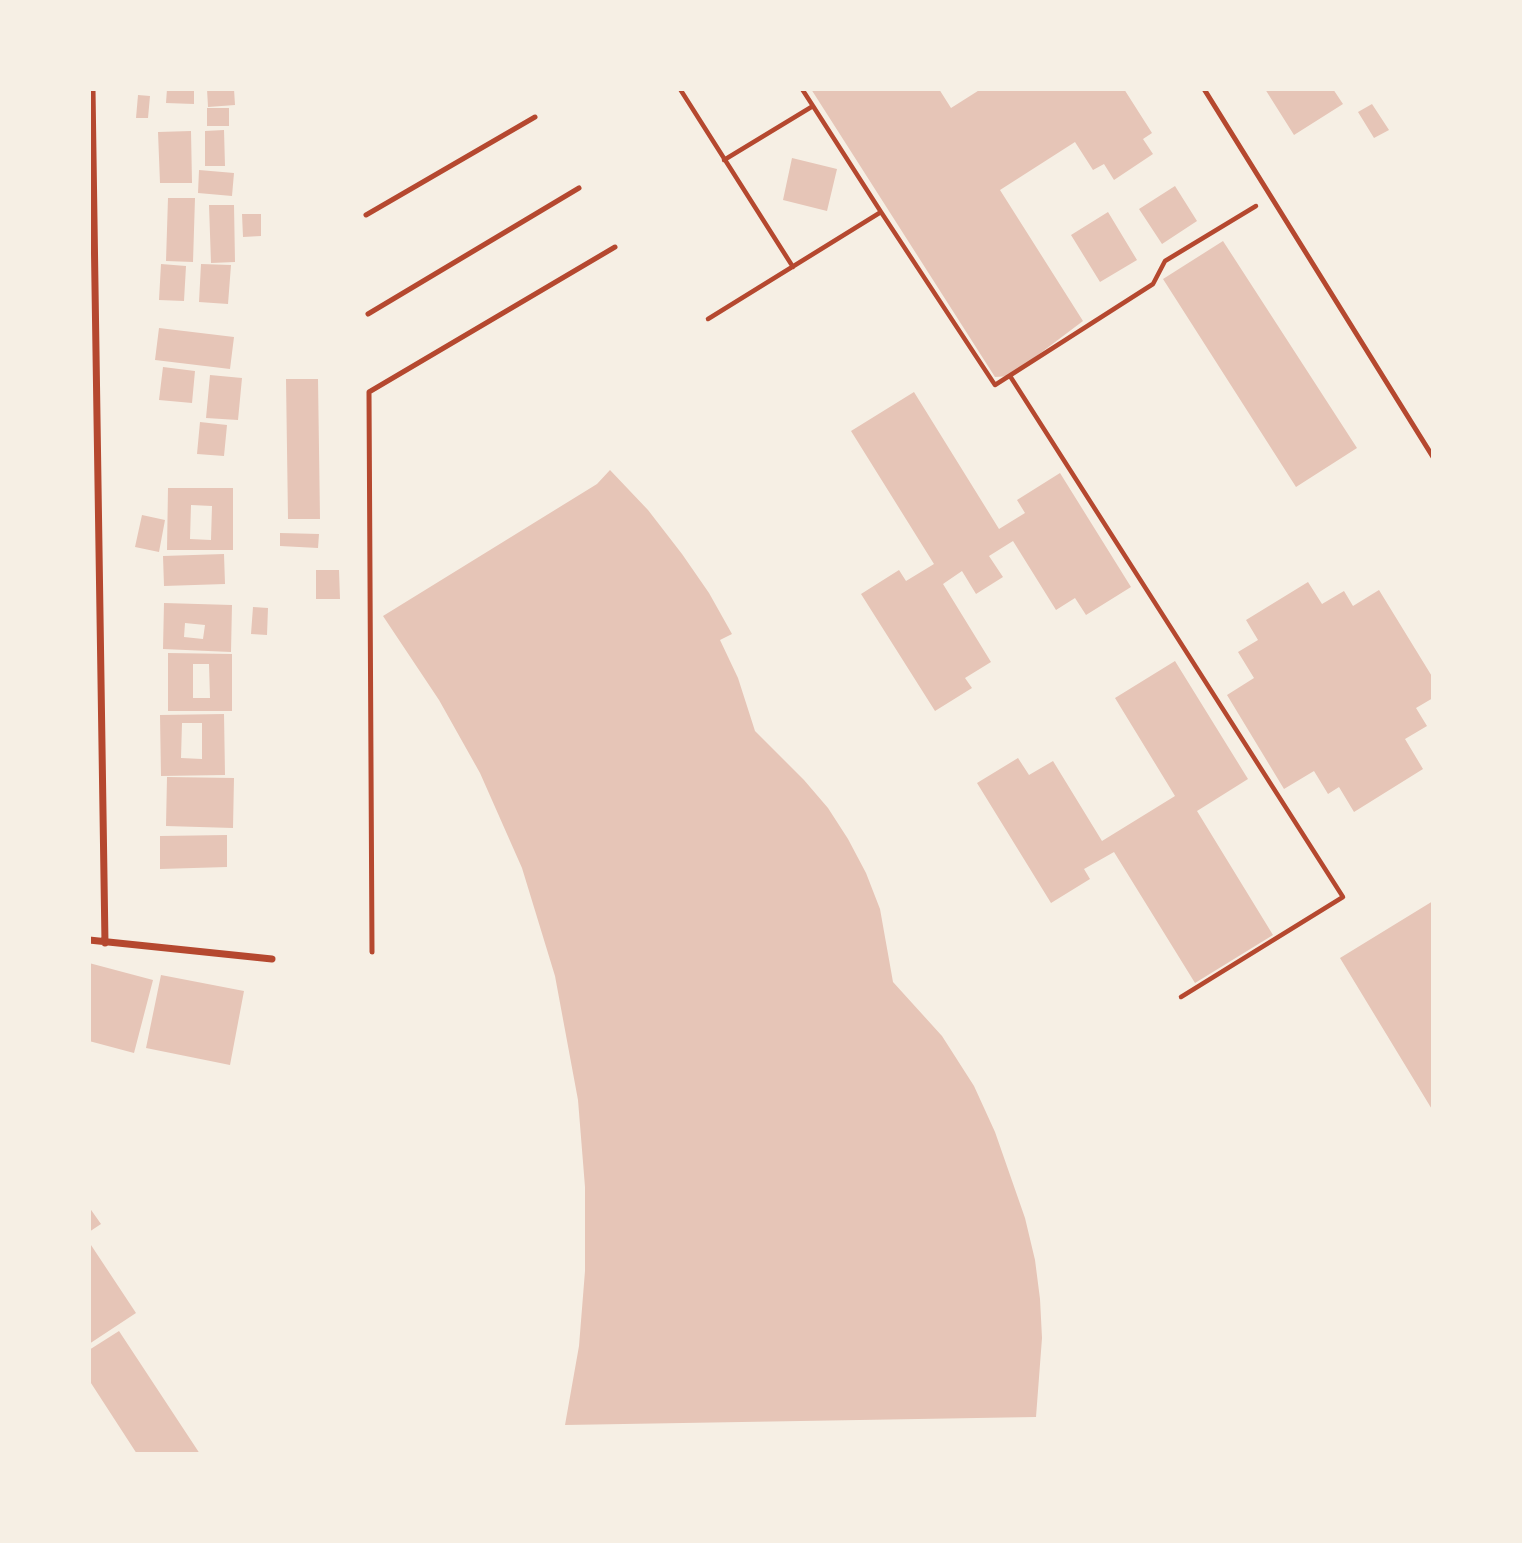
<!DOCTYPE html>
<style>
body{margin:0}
#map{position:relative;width:1522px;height:1543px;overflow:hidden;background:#f6efe4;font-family:Cabin,sans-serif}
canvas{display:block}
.frame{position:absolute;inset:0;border:91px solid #f6efe4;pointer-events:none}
</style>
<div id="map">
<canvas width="1522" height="1543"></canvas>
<div class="frame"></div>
</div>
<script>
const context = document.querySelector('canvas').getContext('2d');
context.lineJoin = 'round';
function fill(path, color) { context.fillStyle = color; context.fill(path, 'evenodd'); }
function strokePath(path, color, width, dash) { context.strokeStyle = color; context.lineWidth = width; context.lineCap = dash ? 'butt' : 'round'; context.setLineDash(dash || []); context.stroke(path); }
const building = new Path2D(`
 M167,89h27v15l-28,-1z
 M207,89h27l1,16 -27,2z
 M811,89h128l12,19 30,-19h143l28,44 -9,6 10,15 -39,26 -10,-16 -11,6 -18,-28 -75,48 83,131 -73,55 -15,1z
 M1265,89h68l10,15 -49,31z
 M138,95l12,1 -2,22h-12z
 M1372,104l17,26 -15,8 -16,-26z
 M207,108h22v18h-22z
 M224,130l1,36h-20v-35z
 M191,131l1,52h-32l-2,-51z
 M792,158l45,11 -10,42 -44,-11z
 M199,170l35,3 -2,23 -34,-3z
 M1175,186l22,35 -35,23 -23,-35z
 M168,198h27l-2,64 -27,-1z
 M209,205h25l1,57 -24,1z
 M1108,212l29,48 -37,22 -29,-47z
 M242,214h19v22l-18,1z
 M1223,241l134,207 -61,39 -133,-208z
 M161,264l25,2 -2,35 -25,-1z
 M201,264l30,1 -3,39 -29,-2z
 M159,328l75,9 -4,32 -75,-9z
 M163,367l32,4 -3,32 -33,-3z
 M210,375l32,3 -4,42 -32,-2z
 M286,379h32l2,140h-32z
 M914,392l85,137 26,-16 -8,-13 43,-27 71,114 -45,28 -11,-17 -19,12 -43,-69 -24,15 14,21 -27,17 -14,-23 -19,13 48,78 -26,16 7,10 -37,23 -74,-117 38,-24 7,11 28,-17 -83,-133z
 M200,422l27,3 -3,31 -27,-2z
 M610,470l38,40 34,44 27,39 23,41 -12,6 18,38 17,53 49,49 24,28 20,31 18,34 14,36 13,73 49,54 32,50 21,46 30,86 10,42 5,39 2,39 -6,79 -471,8 14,-79 6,-75v-84l-7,-87 -23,-124 -33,-108 -42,-95 -41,-73 -56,-84 214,-132z
 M168,488h65v62h-66zM191,505l21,1 -1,34 -21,-1z
 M142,515l23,5 -6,32 -24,-5z
 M280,533l39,1 -1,14 -38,-2z
 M224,554l1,30 -61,2 -1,-30z
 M316,570h23l1,29h-24z
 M1308,582l14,22 22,-13 9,15 26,-16 54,88v20l-17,10 11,18 -22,13 18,30 -69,43 -15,-25 -11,7 -14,-23 -30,18 -57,-94 27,-17 -16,-26 20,-12 -12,-20z
 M164,603l68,2 -1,47 -68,-3zM185,623l20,2 -2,14 -19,-2z
 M253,607l15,1 -1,27 -16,-1z
 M168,653l64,1v57h-64zM193,664h16l1,34h-17z
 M1175,661l73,118 -51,32 76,124 -78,48 -81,-131 -30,17 6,10 -39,24 -74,-120 41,-25 11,17 24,-14 49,80 73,-45 -60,-98z
 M224,714l1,61 -64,1 -1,-61zM182,723h20v36l-21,-1z
 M167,777l67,1 -1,50 -67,-2z
 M227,835v32l-67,2v-33z
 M1433,901v210l-93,-153z
 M89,963l64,17 -19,73 -45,-12z
 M161,975l83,16 -14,74 -84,-17z
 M89,1207l12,17 -12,8z
 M89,1242l47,71 -47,31z
 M119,1331l81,123h-63l-48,-74v-30z`);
const path = new Path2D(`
 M680,89l113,178
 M724,160l89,-54 -11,-17
 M881,212l114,173 158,-101 12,-23 91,-55
 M708,319l173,-107 -68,-106
 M1010,376l333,521 -162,100`);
const service = new Path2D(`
 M1204,89l229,368
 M366,215l169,-98
 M368,314l211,-126
 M372,952l-3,-560 246,-145`);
const minor = new Path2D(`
 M92,89l13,854
 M89,940l183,19`);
fill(building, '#e6c5b7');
strokePath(path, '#b5482f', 4.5);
strokePath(service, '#b5482f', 5);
strokePath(minor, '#b5482f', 7);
</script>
